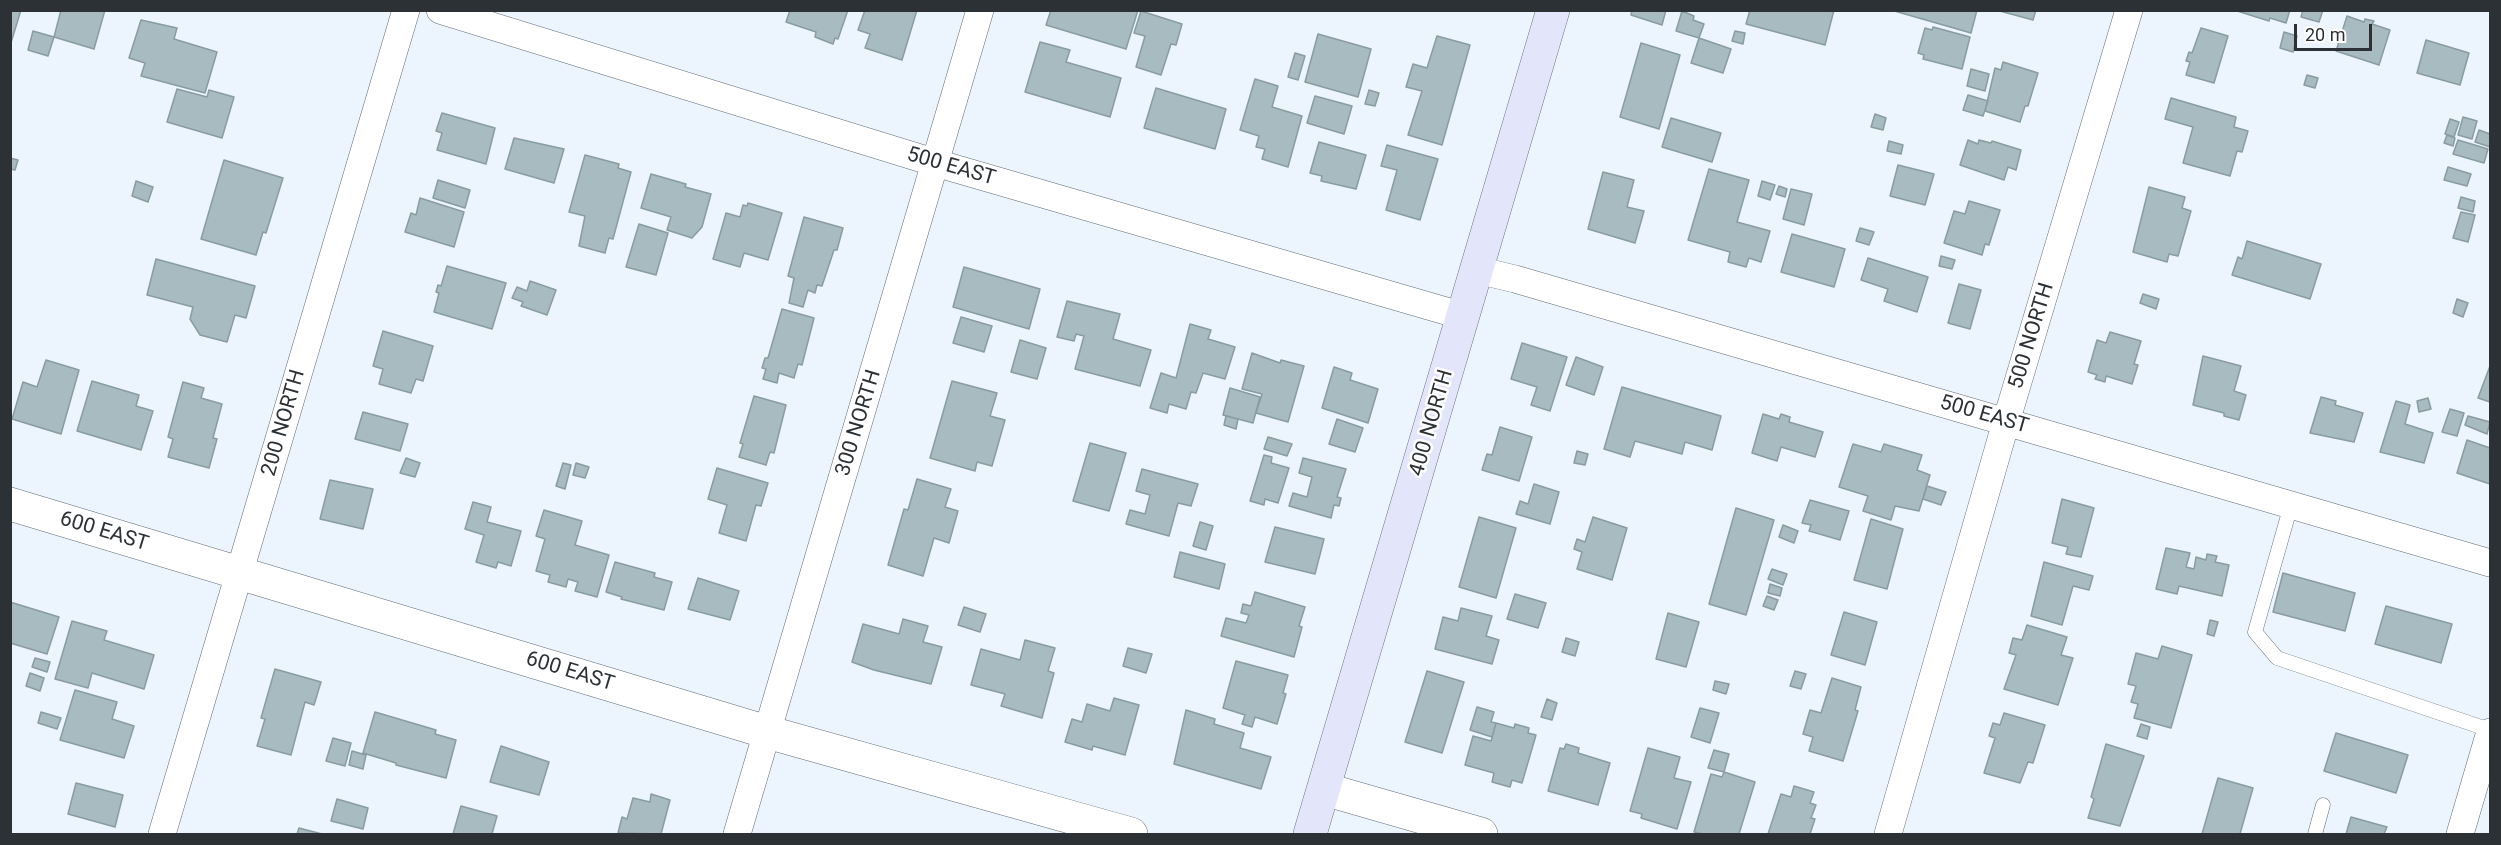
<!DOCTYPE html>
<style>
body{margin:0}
#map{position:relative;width:2501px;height:845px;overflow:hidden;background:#ecf4fd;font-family:Roboto,sans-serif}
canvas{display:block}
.frame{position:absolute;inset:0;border:12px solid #2c3136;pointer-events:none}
.scale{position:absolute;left:2294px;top:24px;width:78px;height:27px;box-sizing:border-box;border:3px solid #2c3136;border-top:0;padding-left:8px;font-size:18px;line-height:21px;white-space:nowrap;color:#2c3136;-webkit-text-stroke:4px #fff;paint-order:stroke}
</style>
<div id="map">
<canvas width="2501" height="845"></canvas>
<div class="frame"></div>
<div class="scale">20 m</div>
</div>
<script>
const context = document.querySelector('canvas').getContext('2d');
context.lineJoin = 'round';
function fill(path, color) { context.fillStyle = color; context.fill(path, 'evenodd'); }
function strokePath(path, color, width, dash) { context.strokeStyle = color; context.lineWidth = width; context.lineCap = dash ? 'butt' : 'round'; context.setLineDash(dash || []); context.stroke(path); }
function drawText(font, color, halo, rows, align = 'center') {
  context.font = font + ' Roboto,sans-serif'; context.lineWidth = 5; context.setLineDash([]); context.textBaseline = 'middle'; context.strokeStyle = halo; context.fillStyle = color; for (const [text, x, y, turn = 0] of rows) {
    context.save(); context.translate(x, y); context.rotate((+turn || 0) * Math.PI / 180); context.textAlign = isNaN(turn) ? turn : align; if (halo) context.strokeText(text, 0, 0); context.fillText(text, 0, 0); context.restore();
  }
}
const building = new Path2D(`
 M10,10h11l-11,36z
 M61,10h44l-11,39 -40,-12z
 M790,10h58l-10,29 -3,-1 -2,6 -18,-7 1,-5 -30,-10z
 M865,10h52l-15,50 -37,-12 5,-14 -12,-4z
 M1051,10h87l-12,39 -80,-24z
 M1632,10h34l-4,15 -31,-10z
 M1750,10h84l-9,35 -79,-21z
 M1891,10h86l-6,23z
 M1996,10h40l-3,10z
 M2234,10h56l-4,13 -16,-5 -1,3z
 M2303,10h20l-4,12 -18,-5z
 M1141,11l41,13 -6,21 -5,-1 -10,31 -25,-8 9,-31 -11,-3z
 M1682,11l12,5 -1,4 11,4 -5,14 -23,-7z
 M2347,16l17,6 1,-3 9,2 -2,3 18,6 -11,35 -43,-14z
 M141,20l36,8 -3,11 43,13 -12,41 -64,-17 4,-13 -16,-5z
 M1933,27l37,10 -8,32 -39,-10 1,-4 -6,-2 7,-25 7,2z
 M2201,28l27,8 -14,47 -28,-8 4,-13 -4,-1 3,-9 3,1z
 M33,31l21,6 -6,19 -20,-6z
 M1735,31l10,2 -2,11 -11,-3z
 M2284,32l13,4 -4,16 -13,-4z
 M1318,34l53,15 -13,48 -53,-15z
 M1437,36l33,9 -28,100 -34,-10 14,-44 -16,-4 7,-23 14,4z
 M1699,38l32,11 -8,24 -32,-10z
 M2426,40l43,13 -9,32 -43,-12z
 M1040,42l30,8 -4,12 55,16 -11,39 -85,-25z
 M1641,43l39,12 -21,74 -39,-12z
 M1295,53l10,3 -7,24 -10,-3z
 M2003,62l35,11 -10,33h-3l-5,16 -35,-11 10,-43 6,2z
 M1971,69l18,5 -4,17 -18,-5z
 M2307,75l11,3 -3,10 -11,-3z
 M1255,79l23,7 -6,21 30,9 -14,51 -26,-8 3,-10 -9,-2 3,-11 -19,-6z
 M1156,88l70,21 -11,40 -71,-21z
 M177,89l30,8 2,-7 25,7 -12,41 -55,-16z
 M1369,90l10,3 -4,13 -10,-2z
 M1968,95l20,6 -5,15 -20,-6z
 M1315,96l37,10 -8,28 -37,-11z
 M2171,98l65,19 -2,10 14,4 -6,21 -5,-1 -7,25 -47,-13 10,-36 -28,-8z
 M442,113l53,15 -9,36 -49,-14 5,-17 -6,-2z
 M1875,114l11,4 -3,12 -12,-3z
 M2463,117l14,4 -5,18 -14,-4z
 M1671,118l50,15 -9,29 -50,-15z
 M2450,119l9,3 -5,15 -9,-3z
 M2479,130l11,4v13l-15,-5z
 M2447,135l8,3 -2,8 -9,-3z
 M514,138l50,11 -10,34 -49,-14z
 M1968,140l10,4 1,-4 12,3 1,-2 29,9 -5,20 -8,-3 -4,13 -44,-15z
 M2458,140l30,9 -4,14 -31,-9z
 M1889,141l14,4 -2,9 -14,-3z
 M1319,142l47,13 -10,34 -35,-8 1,-5 -12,-3z
 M1387,145l51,14 -18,61 -34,-10 11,-40 -16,-4z
 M585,155l34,9 -1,4 13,4 -18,67 -4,-1 -4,15 -26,-7 6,-30 -16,-4z
 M10,158l8,2 -3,10 -5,-1z
 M224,160l59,18 -17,55 -3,-1 -7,23 -55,-16z
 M1898,165l36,9 -9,31 -35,-9z
 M2448,167l23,7 -4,12 -23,-6z
 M1709,169l40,11 -12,42 33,9 -9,31 -12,-4 -3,9 -18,-5 2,-10 -42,-12z
 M1603,172l31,8 -7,27 17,4 -9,32 -47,-14z
 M651,174l35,10 -1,3 26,7 -9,33 -10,11 -25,-8 4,-13 -30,-9z
 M438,180l32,10 -5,18 -32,-10z
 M136,181l17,6 -5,15 -16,-6z
 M1762,181l13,4 -5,15 -12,-4z
 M1779,186l8,3 -2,8 -9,-3z
 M2149,187l36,10 -3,11 9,3 -13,45 -9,-2 -2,8 -34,-10z
 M1791,189l21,5 -8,31 -21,-6z
 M2461,197l14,4 -2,11 -15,-4z
 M420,198l44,14 -10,35 -49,-15 6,-19 5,2z
 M1969,201l31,9 -11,35 -4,-1 -3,11 -38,-12 10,-32 11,3z
 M748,203l34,10 -14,47 -24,-7 -4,14 -27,-8 13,-46 14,4 3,-12 4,1z
 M2461,212l14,3 -7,27 -15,-4z
 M804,217l39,11 -6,22h-3l-12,36 -5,-1 -2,8 -7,-3 -5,17 -14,-4 5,-25 -6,-2z
 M639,224l29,9 -12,42 -30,-8z
 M1860,228l14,4 -5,13 -13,-4z
 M1792,234l53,15 -11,38 -53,-15z
 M2247,241l74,23 -11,35 -78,-24 6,-18 4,2z
 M1941,256l14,4 -3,9 -13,-3z
 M1868,258l60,19 -11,35 -33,-11 4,-12 -27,-9z
 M156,259l99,27 -9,32 -11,-3 -8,27 -27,-7 -10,-16 3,-12 -46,-12z
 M447,266l59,17 -14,46 -58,-17 5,-19 -3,-1 2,-7 3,1z
 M964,267l76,22 -11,40 -76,-22z
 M530,281l26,9 -9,25 -26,-9 2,-4 -11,-4 5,-11 10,4z
 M1959,284l22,6 -11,39 -22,-6z
 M2143,294l16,5 -3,10 -16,-6z
 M2457,299l11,4 -5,14 -10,-4z
 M1067,301l53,13 -7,25 38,11 -11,36 -65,-17 9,-33 -8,-2 -2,7 -17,-4z
 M782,309l32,9 -12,47 -4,-1 -4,14 -15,-5 -2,10 -14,-4 3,-10 -4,-1 3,-10h3z
 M961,317l31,9 -8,26 -31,-9z
 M1190,324l21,6 -3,9 27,8 -10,32 -22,-6 -7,20 -5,-1 -5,17 -17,-5 -2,9 -17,-5 11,-35 15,5z
 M383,331l50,15 -10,35 -7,-2 -5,14 -32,-9 4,-15 -10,-3z
 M2110,332l31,9 -7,23 4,1 -6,19 -26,-8 -1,6 -10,-3 2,-4 -9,-3 9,-32 9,3z
 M1020,340l26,8 -9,31 -26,-7z
 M1522,343l45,14 -17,54 -19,-6 6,-18 -26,-8z
 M1252,353l28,10 1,-3 23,6 -16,56 -32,-9 6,-19 -20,-5z
 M2203,356l38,10 -7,25 12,4 -7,25 -15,-4v-3l-31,-8z
 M1576,357l27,10 -9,28 -28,-10z
 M46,360l33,10 -18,64 -49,-15 11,-37 14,5z
 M2490,366v36l-12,-4z
 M1334,367l18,6 -2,7 28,9 -10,34 -46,-15z
 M92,381l47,14 -3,11 17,5 -12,39 -64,-19z
 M952,381l45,12 -7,23 15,4 -13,46 -15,-4 -2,9 -45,-13z
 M183,382l21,6 -3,10 21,6 -9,34 4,1 -8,29 -41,-11 5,-18 -5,-2z
 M1622,387l99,29 -9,34 -27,-8 -3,12 -47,-13 -5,16 -26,-8z
 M1230,388l30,9 -7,26 -30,-8z
 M754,396l32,9 -12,48 -4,-1 -4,13 -27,-8 4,-13 -3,-1z
 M2321,397l15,4 -1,4 28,8 -9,29 -44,-9z
 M2428,398l3,11 -12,3 -2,-11z
 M2396,401l14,4 -5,19 28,9 -9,30 -44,-11z
 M2450,409l14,4 -7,23 -15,-4z
 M363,412l45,12 -8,27 -45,-12z
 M1763,414l16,5 2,-5 9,3 -1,5 34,10 -8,25 -34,-10 -4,14 -25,-8z
 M1226,416l12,3 -2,10 -12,-4z
 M2468,416l22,6 -3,12 -22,-9z
 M1337,419l26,9 -8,24 -26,-8z
 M1500,427l32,10 -13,44 -37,-11 5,-16 5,1z
 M1268,437l24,7 -5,12 -23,-7z
 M2467,440l23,8v36l-33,-11z
 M1090,443l36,10 -17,58 -36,-10z
 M1853,444l28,8 3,-8 38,11 -5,15 13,5 -11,36 -24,-5 -4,14 -28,-9 5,-15 -29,-9z
 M1577,451l11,3 -3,11 -11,-2z
 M1264,455l8,2 -1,6 18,5 -11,35 -13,-4 -1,6 -14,-4z
 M406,458l14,5 -5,14 -15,-4z
 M1303,458l43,11 -9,28 4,1 -2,8 -5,-1 -3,13 -42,-12 4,-13 14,4 5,-20 -13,-4z
 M563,463l8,2 -6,24 -9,-3z
 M576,463l13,4 -4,11 -12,-3z
 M717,468l51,15 -7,23 -5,-1 -10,36 -27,-8 8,-28 -19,-6z
 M1142,469l56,15 -7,22 -13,-3 -9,33 -43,-12 4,-14 15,4 5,-19 -14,-4z
 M917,479l34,10 -6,18 13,4 -9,32 -15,-5 -11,38 -35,-11 16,-56 4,1z
 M330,480l43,9 -10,40 -43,-10z
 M1534,484l25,8 -9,32 -34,-10 4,-13 8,3z
 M1927,486l19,6 -5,13 -18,-6z
 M2062,499l32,9 -13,49 -15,-3 2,-7 -16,-4z
 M1810,500l39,11 -9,29 -31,-9 2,-6 -9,-2z
 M473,502l18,5 -4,15 34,9 -10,35 -13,-4 -2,6 -20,-6 8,-27 -19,-6z
 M1736,508l38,12 -28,95 -37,-11z
 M544,510l38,11 -7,24 34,10 -12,42 -22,-6 3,-9 -10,-3 -2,8 -18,-5 2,-7 -14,-4 9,-32 -9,-3z
 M1479,517l37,11 -20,70 -37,-11z
 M1593,517l34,11 -15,52 -35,-11 5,-17 -8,-3 3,-10 8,3z
 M1871,519l32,10 -16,60 -33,-9z
 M1200,522l13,4 -7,24 -13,-4z
 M1783,525l15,6 -4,12 -15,-6z
 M1275,527l49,12 -9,35 -50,-12z
 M2166,548l24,5 -4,14 8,2 2,-12 10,3 1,-6 10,2 -2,6 14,3 -7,31 -43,-10 -2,8 -21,-5z
 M1180,552l45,12 -6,25 -45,-12z
 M615,562l40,11 -1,4 18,5 -8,28 -43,-11 1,-2 -16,-5z
 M2044,562l49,14 -4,14 -16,-4 -11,39 -31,-9z
 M1772,569l15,5 -4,11 -15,-6z
 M2283,573l72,20 -10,38 -72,-19z
 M698,578l41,13 -9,29 -42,-11z
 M1770,584l12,4 -2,8 -12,-3z
 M1255,592l50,15 -6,19 3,1 -8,30 -73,-21 5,-18 20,5 3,-8 -8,-2 2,-9 8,2z
 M1515,594l31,9 -8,25 -31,-9z
 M1767,596l11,4 -4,10 -11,-4z
 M10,602l49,15 -12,37 -37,-11z
 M2386,606l66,18 -11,39 -66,-19z
 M964,607l22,7 -6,18 -22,-7z
 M1461,608l31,8 -6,20 13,4 -7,24 -57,-15 8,-32 15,4z
 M1844,612l33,10 -12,43 -34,-10z
 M1668,613l31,9 -13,45 -30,-8z
 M903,619l25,7 -5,16 19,5 -11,37 -57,-14 -22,-8 11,-38 36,10z
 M2210,620l8,2 -4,14 -7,-2z
 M72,621l35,10 -3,9 50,15 -10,34 -52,-16 -4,15 -33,-9z
 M2027,625l40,12 -6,18 12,3 -15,47 -54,-16 12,-34 -7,-2 4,-15 9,2z
 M1566,638l13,4 -4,14 -13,-4z
 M1025,640l30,8 -7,23 6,2 -12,45 -41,-12 4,-12 -34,-9 10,-36 39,11z
 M2162,646l30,9 -21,73 -37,-10 4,-14 -7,-2 5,-16 -8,-2 8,-31 22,6z
 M1128,648l24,6 -6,19 -23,-7z
 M35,658l15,4 -3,10 -15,-5z
 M1236,661l52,14 -5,18 3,1 -9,30 -22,-7 -3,10 -10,-3 3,-9 -22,-7z
 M275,669l46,13 -7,23 -9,-3 -14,53 -34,-9 8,-27 -4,-1z
 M1427,671l37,11 -22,71 -37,-11z
 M1795,671l11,3 -5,15 -11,-3z
 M30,673l14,5 -4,13 -14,-5z
 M1832,678l29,9 -6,23 3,1 -15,50 -34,-10 4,-14 -10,-3 7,-24 11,3z
 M1715,681l14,3 -3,10 -13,-4z
 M75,690l42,12 -5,17 22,7 -10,32 -64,-18z
 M1114,698l25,7 -14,50 -32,-9 -1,4 -27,-8 7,-23 10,3 5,-18 23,7z
 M1547,699l10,4 -5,17 -11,-3z
 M1477,707l17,5 -3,10 5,1 -4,14 -22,-7z
 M1700,708l19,5 -9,30 -19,-6z
 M1186,710l29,9 -1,5 30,9 -4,15 31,9 -10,32 -87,-25z
 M41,712l20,6 -4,11 -19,-6z
 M375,712l61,18 -1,4 21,6 -10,38 -50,-13v-2l-33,-10z
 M2004,713l41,12 -12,38 -5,-1 -8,21 -36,-10 11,-35 -6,-2 4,-13 7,2z
 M1496,723l18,5 1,-4 14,4 -1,5 8,2 -14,48 -10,-3 -2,7 -18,-5 2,-9 -29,-8 8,-29 18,5z
 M2141,724l9,3 -3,12 -10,-3z
 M2336,733l72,22 -12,38 -72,-22z
 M333,738l18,5 -6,23 -19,-5z
 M1566,744l13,4 -1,5 32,10 -12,42 -50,-14 12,-43 4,1z
 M2106,744l38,12 -24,70 -32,-8 6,-19 -3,-2z
 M501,746l48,16 -10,33 -49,-13z
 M1648,748l32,9 -6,21 17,4 -14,47 -36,-11 1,-4 -12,-3z
 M1714,750l15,4 -5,18 -16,-4z
 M352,751l14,4 -3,14 -14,-4z
 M1724,772l31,10 -16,52h-36l-9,-2 17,-58 11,3z
 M2218,778l35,10 -13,46h-38z
 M76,783l47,12 -8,32 -47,-13z
 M1794,786l20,6 -4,11 6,2 -5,13 4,1 -5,15h-42l13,-40 10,3z
 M651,794l19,6 -9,34 -43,-1 4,-16 5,2 6,-21 17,4z
 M337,799l31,9 -5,21 -32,-8z
 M461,806l36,10 -5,18h-39z
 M2351,817l36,10 -3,7h-38z
 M299,828l23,6h-25z`);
const service = new Path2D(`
 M2291,505l-36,127 22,26 213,72
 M2315,834l8,-29`);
const minor = new Path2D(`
 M440,10l496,153 527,153
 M1477,270l38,9 975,284
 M162,834l244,-824
 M737,834l243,-824
 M1888,834l118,-412 123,-412
 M2460,834l30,-102`);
const tertiary = new Path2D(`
 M10,504l757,228 364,102
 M1324,789l157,45`);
const secondary = new Path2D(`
 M1310,834l243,-824`);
const streetNames = [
 ["500 EAST",951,167,16],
 ["500 NORTH",2032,336,-73],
 ["500 EAST",1984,415,16],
 ["200 NORTH",284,423,-74],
 ["300 NORTH",859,423,-73],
 ["400 NORTH",1432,423,-74],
 ["600 EAST",104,532,17],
 ["600 EAST",570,672,17]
];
fill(building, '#a7bbc0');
strokePath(building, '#889ca1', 1.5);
strokePath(service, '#626e79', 15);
strokePath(minor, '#626e79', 28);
strokePath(tertiary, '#626e79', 34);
strokePath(secondary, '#626e79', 34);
strokePath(service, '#fff', 14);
strokePath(minor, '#fff', 27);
strokePath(tertiary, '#fff', 33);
strokePath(secondary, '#e3e5fa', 33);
drawText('21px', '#2c3136', '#fff', streetNames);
</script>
